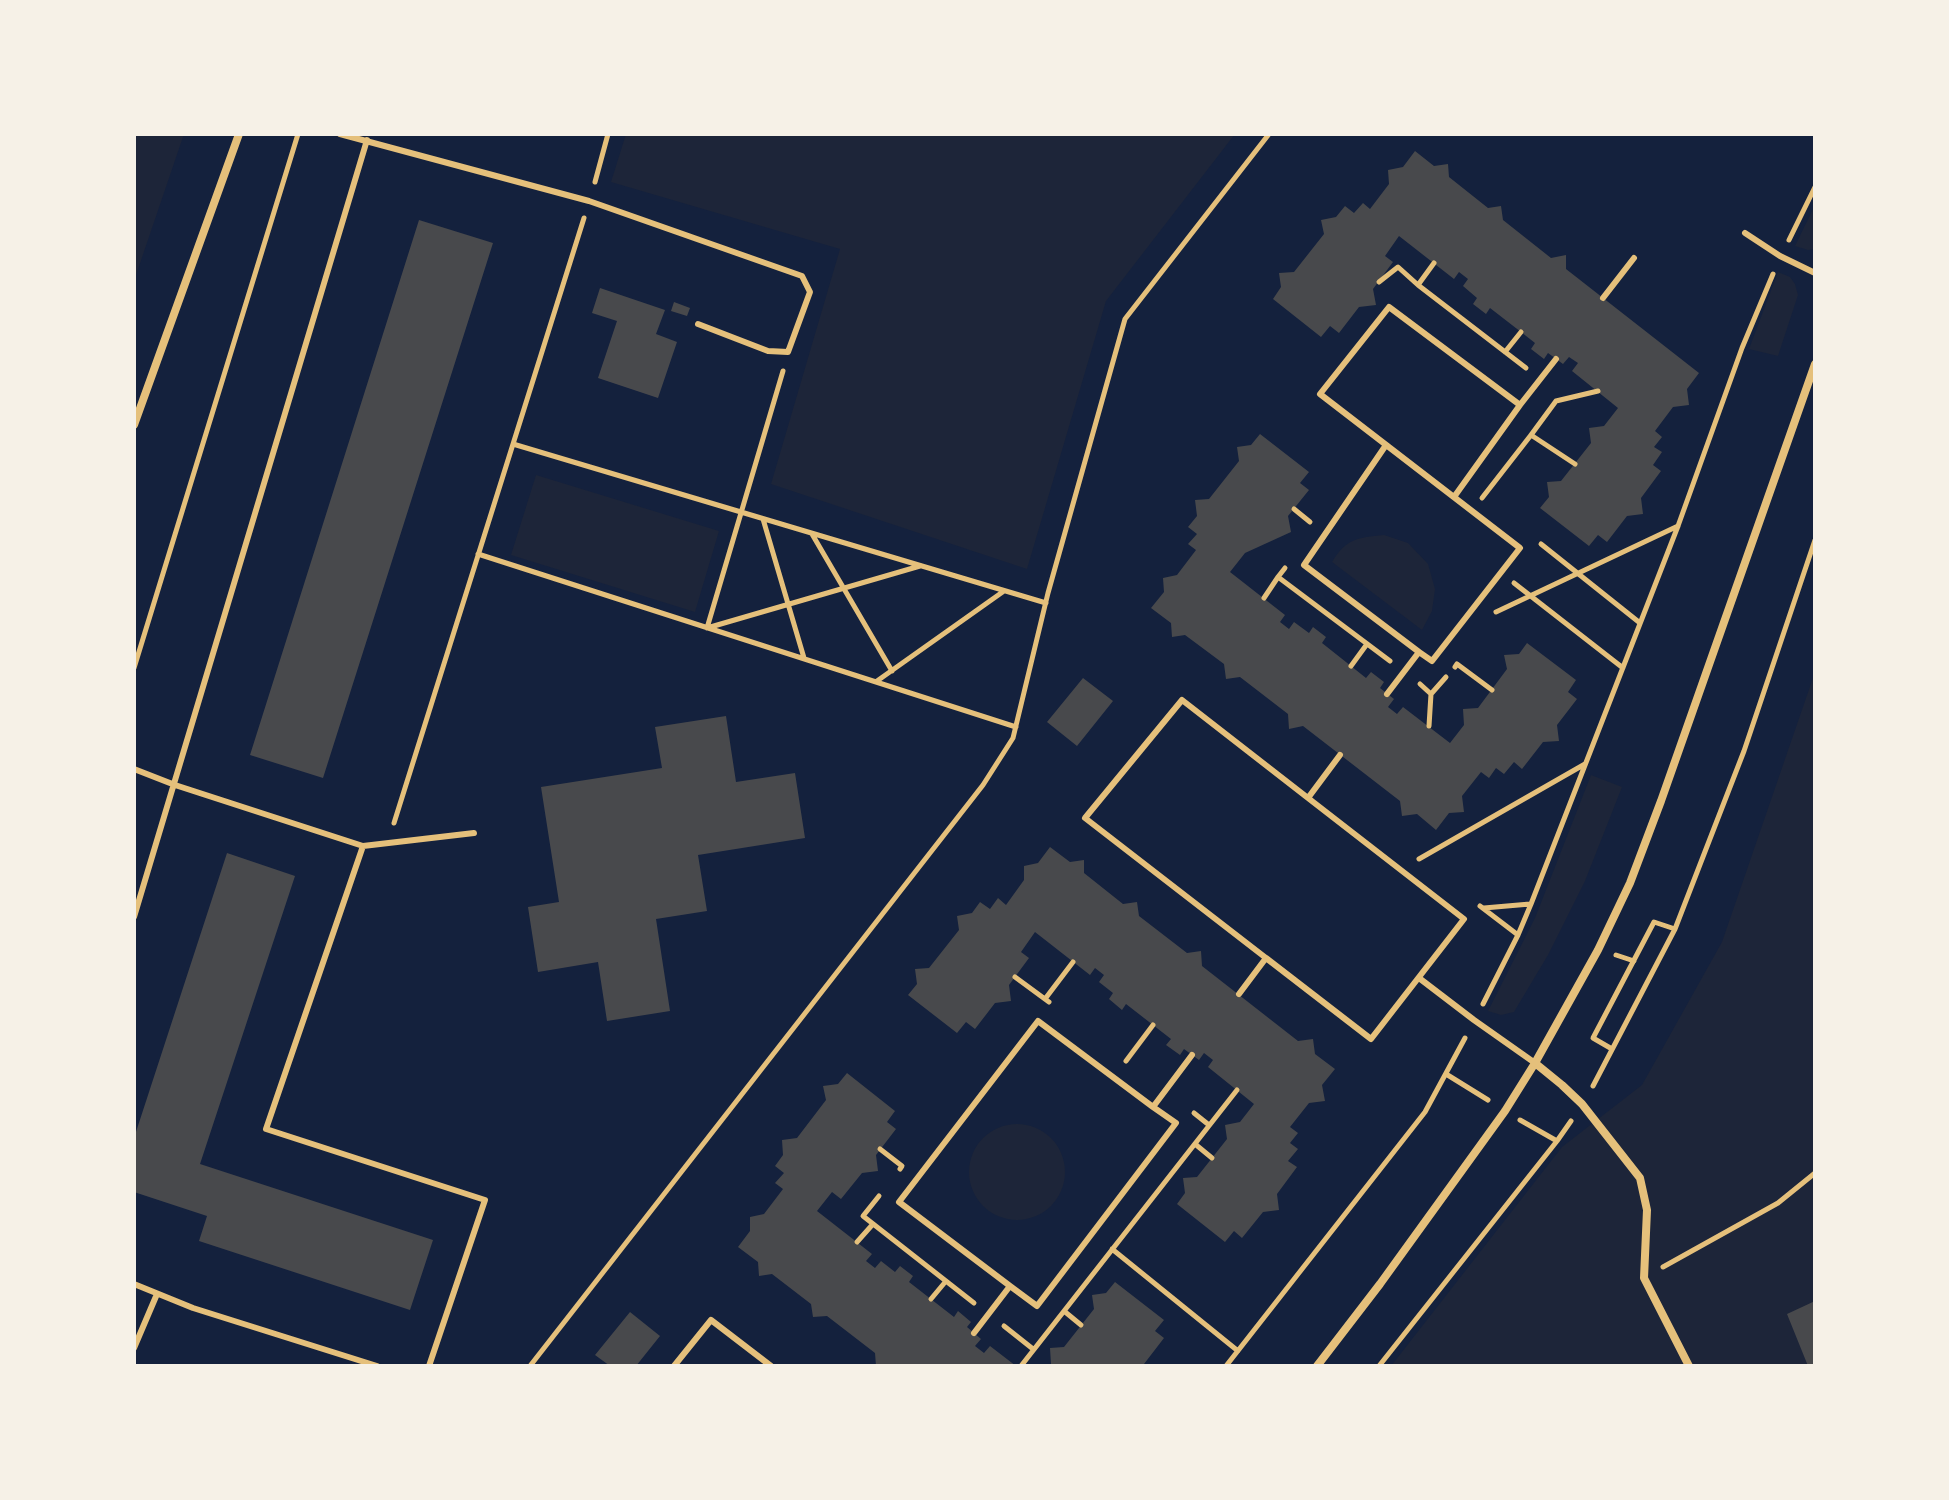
<!DOCTYPE html>
<style>
body{margin:0}
#map{position:relative;width:1949px;height:1500px;overflow:hidden;background:#14213d;font-family:Inter,sans-serif}
canvas{display:block}
.frame{position:absolute;inset:0;border:136px solid #f6f1e7;pointer-events:none}
</style>
<div id="map">
<canvas width="1949" height="1500"></canvas>
<div class="frame"></div>
</div>
<script>
const context = document.querySelector('canvas').getContext('2d');
context.lineJoin = 'round';
function fill(path, color) { context.fillStyle = color; context.fill(path, 'evenodd'); }
function strokePath(path, color, width, dash) { context.strokeStyle = color; context.lineWidth = width; context.lineCap = dash ? 'butt' : 'round'; context.setLineDash(dash || []); context.stroke(path); }
const green = new Path2D(`
 M134,134h50l-50,147z
 M626,134h609l-129,167 -79,268 -256,-85 69,-235 -229,-67z
 M1815,205v44l-7,1 -13,-4z
 M1778,272l12,5 5,7 3,11 -20,61 -29,-7z
 M536,475l183,56 -24,81 -184,-57z
 M1384,535l24,8 20,21 7,25 -3,22 -10,19 -90,-68c15,-24 25,-24 52,-27z
 M1815,672v694h-424l171,-219 80,-62 80,-143z
 M1591,775l31,12 -37,94 -37,74 -34,57 -13,3 -13,-4 47,-93z
 M969 1172a48 48 0 1 1 96 0a48 48 0 1 1-96 0Z`);
const building = new Path2D(`
 M1415,151l19,15 14,-2 1,13 39,31 13,-2 2,14 48,38 15,-3v14l133,104 -12,16 2,16 -16,2 -18,24 7,6 -8,10 8,5 -9,13 8,6 -20,27 2,16 -16,2 -20,26 -9,-7 -9,11 -49,-38 9,-11 -2,-15 14,-1 30,-38 -2,-15 15,-2 14,-18 -46,-37 6,-8 -9,-6 -6,7 -15,-11 -4,6 -13,-10 4,-6 -14,-11 -31,-24 -4,6 -13,-10 4,-6 -14,-12 5,-7 -9,-7 -5,7 -55,-43 -14,20 8,6 -20,27 3,16 -17,2 -20,26 -9,-7 -9,11 -48,-38 8,-12 -2,-14 15,-1 30,-38 -3,-14 15,-3 9,-11 9,7 9,-10 7,6 19,-25 -1,-14 15,-3z
 M419,220l74,23 -170,535 -73,-23z
 M600,288l65,22 -9,24 21,8 -19,56 -60,-20 19,-57 -25,-8z
 M674,302l16,6 -3,8 -16,-5z
 M1260,434l49,38 -9,11 9,7 -21,26 3,16 -46,21 -15,19 55,43 -5,7 9,7 5,-7 15,11 4,-6 13,10 -4,6 29,23 15,12 5,-6 13,10 -4,6 14,11 -6,8 9,7 6,-7 47,36 14,-18 -1,-16 15,-1 29,-39 -3,-14 15,-1 8,-11 49,37 -8,12 9,7 -20,26 2,16 -16,1 -21,27 -8,-7 -10,12 -8,-6 -7,10 -8,-6 -19,24 2,16 -15,1 -13,17 -19,-16 -15,2 -2,-15 -97,-75 -14,3 -1,-15 -48,-37 -14,2 -2,-15 -39,-29 -13,2 -1,-14 -20,-15 13,-16 -1,-14 14,-3 19,-25 -8,-6 9,-10 -9,-7 9,-11 -2,-16 14,-1 30,-38 -2,-14 14,-2z
 M1083,678l30,23 -36,45 -30,-24z
 M726,716l10,66 59,-9 10,65 -107,17 9,56 -51,8 14,92 -63,10 -9,-59 -60,10 -10,-65 31,-5 -18,-115 121,-19 -7,-41z
 M1050,847l20,15 14,-2v13l39,31 14,-2 2,14 48,37 14,-2 1,15 96,75 15,-2 2,15 20,15 -13,16 3,16 -16,2 -19,24 8,6 -8,10 8,6 -10,12 9,6 -20,27 2,16 -16,2 -21,26 -8,-7 -9,11 -48,-38 8,-11 -2,-15 14,-1 30,-38 -2,-14 15,-3 14,-18 -46,-37 5,-7 -9,-7 -5,7 -15,-11 -4,6 -14,-10 5,-6 -45,-35 -4,6 -13,-11 4,-6 -14,-11 5,-7 -9,-7 -5,7 -55,-43 -14,20 8,6 -20,27 2,16 -16,2 -20,26 -9,-7 -9,11 -49,-38 9,-11 -2,-15 14,-1 30,-38 -2,-14 15,-3 8,-11 10,7 8,-11 8,7 18,-25v-14l14,-3z
 M227,853l68,23 -95,288 233,76 -23,70 -211,-69 8,-25 -73,-24v-54z
 M847,1073l48,38 -8,11 9,7 -20,26 2,16 -16,2 -21,26 -9,-7 -15,19 55,43 -6,7 9,7 6,-7 14,11 5,-6 13,10 -4,6 45,35 4,-6 13,11 -4,5 14,12 -6,7 9,7 6,-7 26,20h-140l-1,-13 -48,-37 -14,1 -2,-13 -39,-30 -13,2 -1,-14 -20,-15 12,-16v-14l14,-3 19,-25 -8,-6 9,-10 -9,-7 8,-11 -1,-15 15,-2 29,-38 -3,-14 15,-2z
 M1115,1282l49,38 -9,11 9,7 -20,26v2h-95l2,-2 -1,-16 14,-1 30,-38 -2,-14 14,-2z
 M1815,1301v65h-7l-21,-52z
 M630,1312l30,24 -24,30h-26l-15,-11z`);
const path = new Path2D(`
 M595,182l13,-48
 M1789,240l26,-53
 M1434,263l-16,22 108,83
 M1379,282l19,-15 20,18
 M1505,352l16,-20
 M783,371l-76,257 213,-62
 M513,444l533,159
 M1575,464l-44,-29 25,-34 42,-10
 M1482,498l49,-63
 M1294,509l16,13
 M763,519l41,139
 M812,534l80,137
 M1541,544l99,79
 M478,554l538,173
 M1285,568l-7,9 112,84
 M1514,583l109,85
 M1264,598l14,-21
 M1496,612l182,-86
 M1351,666l16,-22
 M1455,667l2,-3 35,26
 M134,668l164,-534
 M877,681l127,-90
 M1420,684l11,10
 M1429,726l2,-32 15,-17
 M394,823l190,-605
 M1419,859l166,-95
 M1480,906l38,29
 M1484,908l46,-4
 M1616,955l18,6
 M1015,977l34,25
 M1045,999l28,-37
 M1483,1004l35,-69 13,-31 147,-378 64,-178 31,-74
 M1612,1049l-19,-11 61,-116 21,7
 M1126,1061l27,-36
 M1446,1074l42,26
 M1593,1086l82,-157 69,-178 71,-211
 M1194,1113l15,12
 M1520,1120l37,21
 M1195,1144l17,14
 M880,1149l22,17 -2,3
 M879,1196l-16,20 111,87
 M857,1242l16,-18
 M1112,1249l126,102
 M1663,1267l115,-64 37,-30
 M931,1299l15,-18
 M1064,1311l17,14
 M1004,1326l29,23
 M530,1366l453,-581 30,-47 35,-145 77,-274 144,-185
 M1021,1366l216,-276
 M1226,1366l199,-254 40,-74
 M1379,1366l178,-225 14,-20`);
const service = new Path2D(`
 M340,134l249,67 213,75 8,16 -22,60 -20,-1 -70,-27
 M1745,233l35,23 35,17
 M1603,298l31,-40
 M1386,445l-82,120 115,87 -32,42
 M1454,497l66,-92
 M1419,652l13,9 88,-113 -200,-154 69,-87 131,98 36,-46
 M134,769l41,16 188,61 111,-13
 M363,846l-97,283 219,71 -56,166
 M134,917l233,-777
 M1266,958l105,81 93,-120 -156,-121 32,-43
 M1419,978l55,42 61,43
 M1239,994l27,-36 -181,-140 97,-118 126,98
 M134,1284l59,24 184,58
 M1010,1286l27,20 139,-183 -23,-16 39,-52
 M974,1333l36,-47 -111,-84 139,-181 115,86
 M134,1348l23,-54
 M674,1366l37,-46 60,46`);
const minor = new Path2D(`
 M134,425l105,-291
 M1535,1063l27,22 20,19 58,74 7,32 -3,68 45,88
 M1317,1366l63,-82 125,-173 30,-48 63,-113 32,-67 31,-82 154,-437`);
fill(green, '#1d2539');
fill(building, '#48494c');
strokePath(path, '#e5c07b', 5);
strokePath(service, '#e5c07b', 6);
strokePath(minor, '#e5c07b', 8);
</script>
